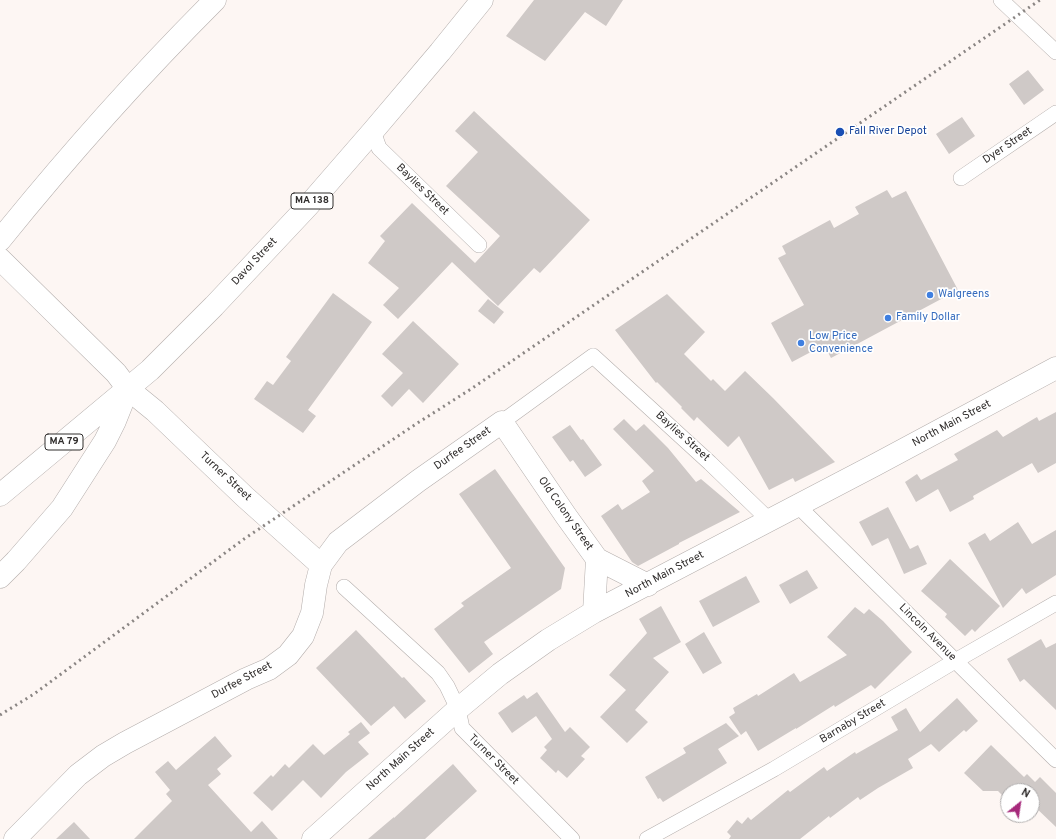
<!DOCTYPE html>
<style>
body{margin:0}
#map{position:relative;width:1056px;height:839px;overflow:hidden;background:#fdf6f3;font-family:Overpass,sans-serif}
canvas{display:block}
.north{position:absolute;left:1000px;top:783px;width:40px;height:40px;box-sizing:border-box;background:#fff;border:1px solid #adabab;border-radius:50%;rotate:30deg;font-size:11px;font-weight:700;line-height:16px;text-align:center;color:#312e2d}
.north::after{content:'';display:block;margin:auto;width:14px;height:18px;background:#a6297b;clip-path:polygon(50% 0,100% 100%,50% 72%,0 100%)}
</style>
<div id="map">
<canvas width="1056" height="839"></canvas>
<div class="north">N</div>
</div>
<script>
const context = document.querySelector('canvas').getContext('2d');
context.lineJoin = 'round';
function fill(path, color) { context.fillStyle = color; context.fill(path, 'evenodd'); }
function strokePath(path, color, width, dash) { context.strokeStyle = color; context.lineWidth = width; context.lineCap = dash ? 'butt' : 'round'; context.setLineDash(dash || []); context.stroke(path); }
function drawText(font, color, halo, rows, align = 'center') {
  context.font = font + ' Overpass,sans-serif'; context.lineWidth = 3.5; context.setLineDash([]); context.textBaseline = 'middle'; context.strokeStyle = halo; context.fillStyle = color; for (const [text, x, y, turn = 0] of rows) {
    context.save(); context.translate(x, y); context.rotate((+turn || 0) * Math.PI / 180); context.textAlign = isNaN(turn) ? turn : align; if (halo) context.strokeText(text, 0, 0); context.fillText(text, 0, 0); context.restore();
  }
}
const building = new Path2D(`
 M534,0h89l-17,26 -21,-14 -40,49 -39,-25z
 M1028,70l16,20 -20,15 -15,-21z
 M474,111l116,109 -50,53 -6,-5 -36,38 -46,-44 -54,57 -15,-14 16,-17 -31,-25 17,-22 -5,-5 32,-33 63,60 25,-27 -54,-50 32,-34 -23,-21z
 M962,117l13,19 -26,18 -13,-20z
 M887,190l5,8 14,-7 52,99 -127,68 -7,-13 -32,17 -21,-39 33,-18 -26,-47 8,-4 -4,-8 48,-26 4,8 25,-14 -4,-7z
 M333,293l39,29 -64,88 8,6 -13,17 -49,-34 13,-18 6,4 18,-24 -5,-4z
 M667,294l38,38 -21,22 27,27 2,-2 12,12 20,-20 28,27 62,64 -40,20 -2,-4 -24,12 -30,-54 -11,11 -31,-30 -3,4 -13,-13 1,-1 -25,-25 -1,1 -41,-53z
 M488,299l16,13 -10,12 -16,-13z
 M413,321l46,43 -36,39 -14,-14 -17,18 -11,-11 22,-23 -21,-19z
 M1056,412v51l-18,10 -6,-10 -59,33 1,3 -24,13 -12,-23 -22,13 -11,-20 12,-8 4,6 37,-20 -4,-6 43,-24 6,7 34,-20 2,4z
 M624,419l12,12 8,-7 24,24 28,34 5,-3 39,33 -61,31v1l-41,22 -6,-4 -31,-46 17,-12 4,6 28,-18 -8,-11 12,-10 -41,-42z
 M570,425l11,15 2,-1 19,26 -17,12 -12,-17 -3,2 -18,-25z
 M495,469l70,99 -4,21 -77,53 9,12 -24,19 -35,-44 30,-23 -3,-3 50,-35 -52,-74z
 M888,507l22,42 8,-4 9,19 -23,10 -16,-36 -16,8 -13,-24z
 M1018,522l14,22 24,-14v45l-30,19 -4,-6 -19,20 -35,-65 17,-10 5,8z
 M950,559l50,47 -25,26 -3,-3 -7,7 -20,-19 2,-3 -26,-23z
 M807,570l11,18 -28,16 -11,-19z
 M746,576l14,26 -47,25 -14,-26z
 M661,606l20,36 -28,16 16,14 -34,38 13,12 -21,21 -27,-26 26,-27 -17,-15 38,-42 -8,-14z
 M855,607l9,7 5,-5 14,12 29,31 -37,37 -4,-4 -36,22 -1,-2 -38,24v-1l-38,23 -12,-20 -5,4 -12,-18 6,-4 -2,-5 24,-14 1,2 36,-23 6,9 47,-27 -20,-18z
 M356,630l46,48 2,-1 22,24 -21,18 -11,-13 -23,20 -55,-58z
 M704,632l18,31 -19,11 -18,-30z
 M1041,639l5,9 10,-5v67l-32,-31 -4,3 -13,-23z
 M537,692l28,40 5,-5 20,20 -9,9 4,3 -18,19 -9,-8 -2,3 -16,-15 7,-8 -3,-3 8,-8 -16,-23 -24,17 -14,-20 26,-18 3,4z
 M957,698l21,23 -12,11 -2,-2 -25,22 -8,-8 -23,15 5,9 -35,20 -18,12 -2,-3 -28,21 -1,-2 -29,23h-71l2,-3 -4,-4 10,-12 5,4 6,-7 3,3 37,-30 2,2 34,-25 3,4 28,-19 1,2 42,-24 -7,-13 15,-9 14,24z
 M361,722l9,11 -12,9 11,12 -23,18 -25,26 -18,-18 -31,31 -19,-18 18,-18 2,2 12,-13 4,4 24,-24 11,11 26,-21 -2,-2z
 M726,723l13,13 -21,13 9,14 -64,39 -3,-4 -2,1 -13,-22 41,-24 -3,-5z
 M215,736l17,20 -15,13 4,5 -13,11 43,47 11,-11 16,18h-144l38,-38 -6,-7 4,-4 -15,-18 13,-11 8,9z
 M991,745l33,32 3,-3 8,8 5,-5 16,16v34l-23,-22 -1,1v-15h-24v10l-10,-10h-15l-19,-18z
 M453,764l24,27 -52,48h-57l26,-22v1z
 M74,822l16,17h-34z`);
const street = new Path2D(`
 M1001,0l55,52
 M373,131l6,17 100,97
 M961,178l95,-65
 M502,422l91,-66 117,107 60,58
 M798,506l258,254
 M344,587l94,86 9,13 11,23 4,19 110,111
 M647,839l127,-70 181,-108 101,-58`);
const secondary = new Path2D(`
 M0,259l116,114 12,16 27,22 90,86 76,68
 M594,612l3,-53
 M15,839l63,-64 25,-19 22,-13 121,-64 23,-10 19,-14 15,-19 9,-23 4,-28 5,-20 17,-23 80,-61 84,-59 64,94 31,43 51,26
 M313,839l145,-130 42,-35 48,-34 46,-28 281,-147 181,-97`);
const highway = new Path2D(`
 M0,240c67,-83 139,-164 215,-240
 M0,495l150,-125 64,-64 93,-99 66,-76 67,-79 42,-52
 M0,577l16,-16 46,-53 43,-67 10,-20 12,-30`);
const rail = new Path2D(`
 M0,715l34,-21 210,-155 172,-115 55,-35 569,-389`);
const markers = [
 [840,132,5,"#1a4fb4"],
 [930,295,4,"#3f7fe0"],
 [888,318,4,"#3f7fe0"],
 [801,343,4,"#3f7fe0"]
];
const shields = [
 [312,201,42],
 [64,442,38]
];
const shieldNames = [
 ["MA 138",312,201],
 ["MA 79",64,442]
];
const transitNames = [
 ["Fall River Depot",849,132]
];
const streetNames = [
 ["Dyer Street",1008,146,-34],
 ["Baylies Street",422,190,44],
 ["Davol Street",255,262,-47],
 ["North Main Street",952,424,-28],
 ["Baylies Street",682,437,42],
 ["Durfee Street",463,449,-35],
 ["Turner Street",225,477,43],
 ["Old Colony Street",565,514,55],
 ["North Main Street",665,575,-28],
 ["Lincoln Avenue",927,633,45],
 ["Durfee Street",242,681,-28],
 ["Barnaby Street",853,722,-31],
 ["North Main Street",401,760,-42],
 ["Turner Street",493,760,45]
];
const shopNames = [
 ["Walgreens",938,295],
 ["Family Dollar",896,318],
 ["Low Price",809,337],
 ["Convenience",809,350]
];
fill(building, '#cfc9c7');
strokePath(street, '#b4aeac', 16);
strokePath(secondary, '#b4aeac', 23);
strokePath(highway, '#b4aeac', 23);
strokePath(street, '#fff', 15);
strokePath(secondary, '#fff', 22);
strokePath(highway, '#fff', 22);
strokePath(rail, '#8a8583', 3, [2, 4]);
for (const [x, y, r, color] of markers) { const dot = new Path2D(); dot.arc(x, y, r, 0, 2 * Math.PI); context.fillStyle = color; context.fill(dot); strokePath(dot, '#fff', 1.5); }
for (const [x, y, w] of shields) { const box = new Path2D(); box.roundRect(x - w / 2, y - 8, w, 16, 3); context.fillStyle = '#fff'; context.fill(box); strokePath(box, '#312e2d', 1); }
drawText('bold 10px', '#312e2d', null, shieldNames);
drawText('11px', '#164399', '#fff', transitNames, 'left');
drawText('11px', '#312e2d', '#fff', streetNames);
drawText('11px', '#366cbe', '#fff', shopNames, 'left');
</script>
